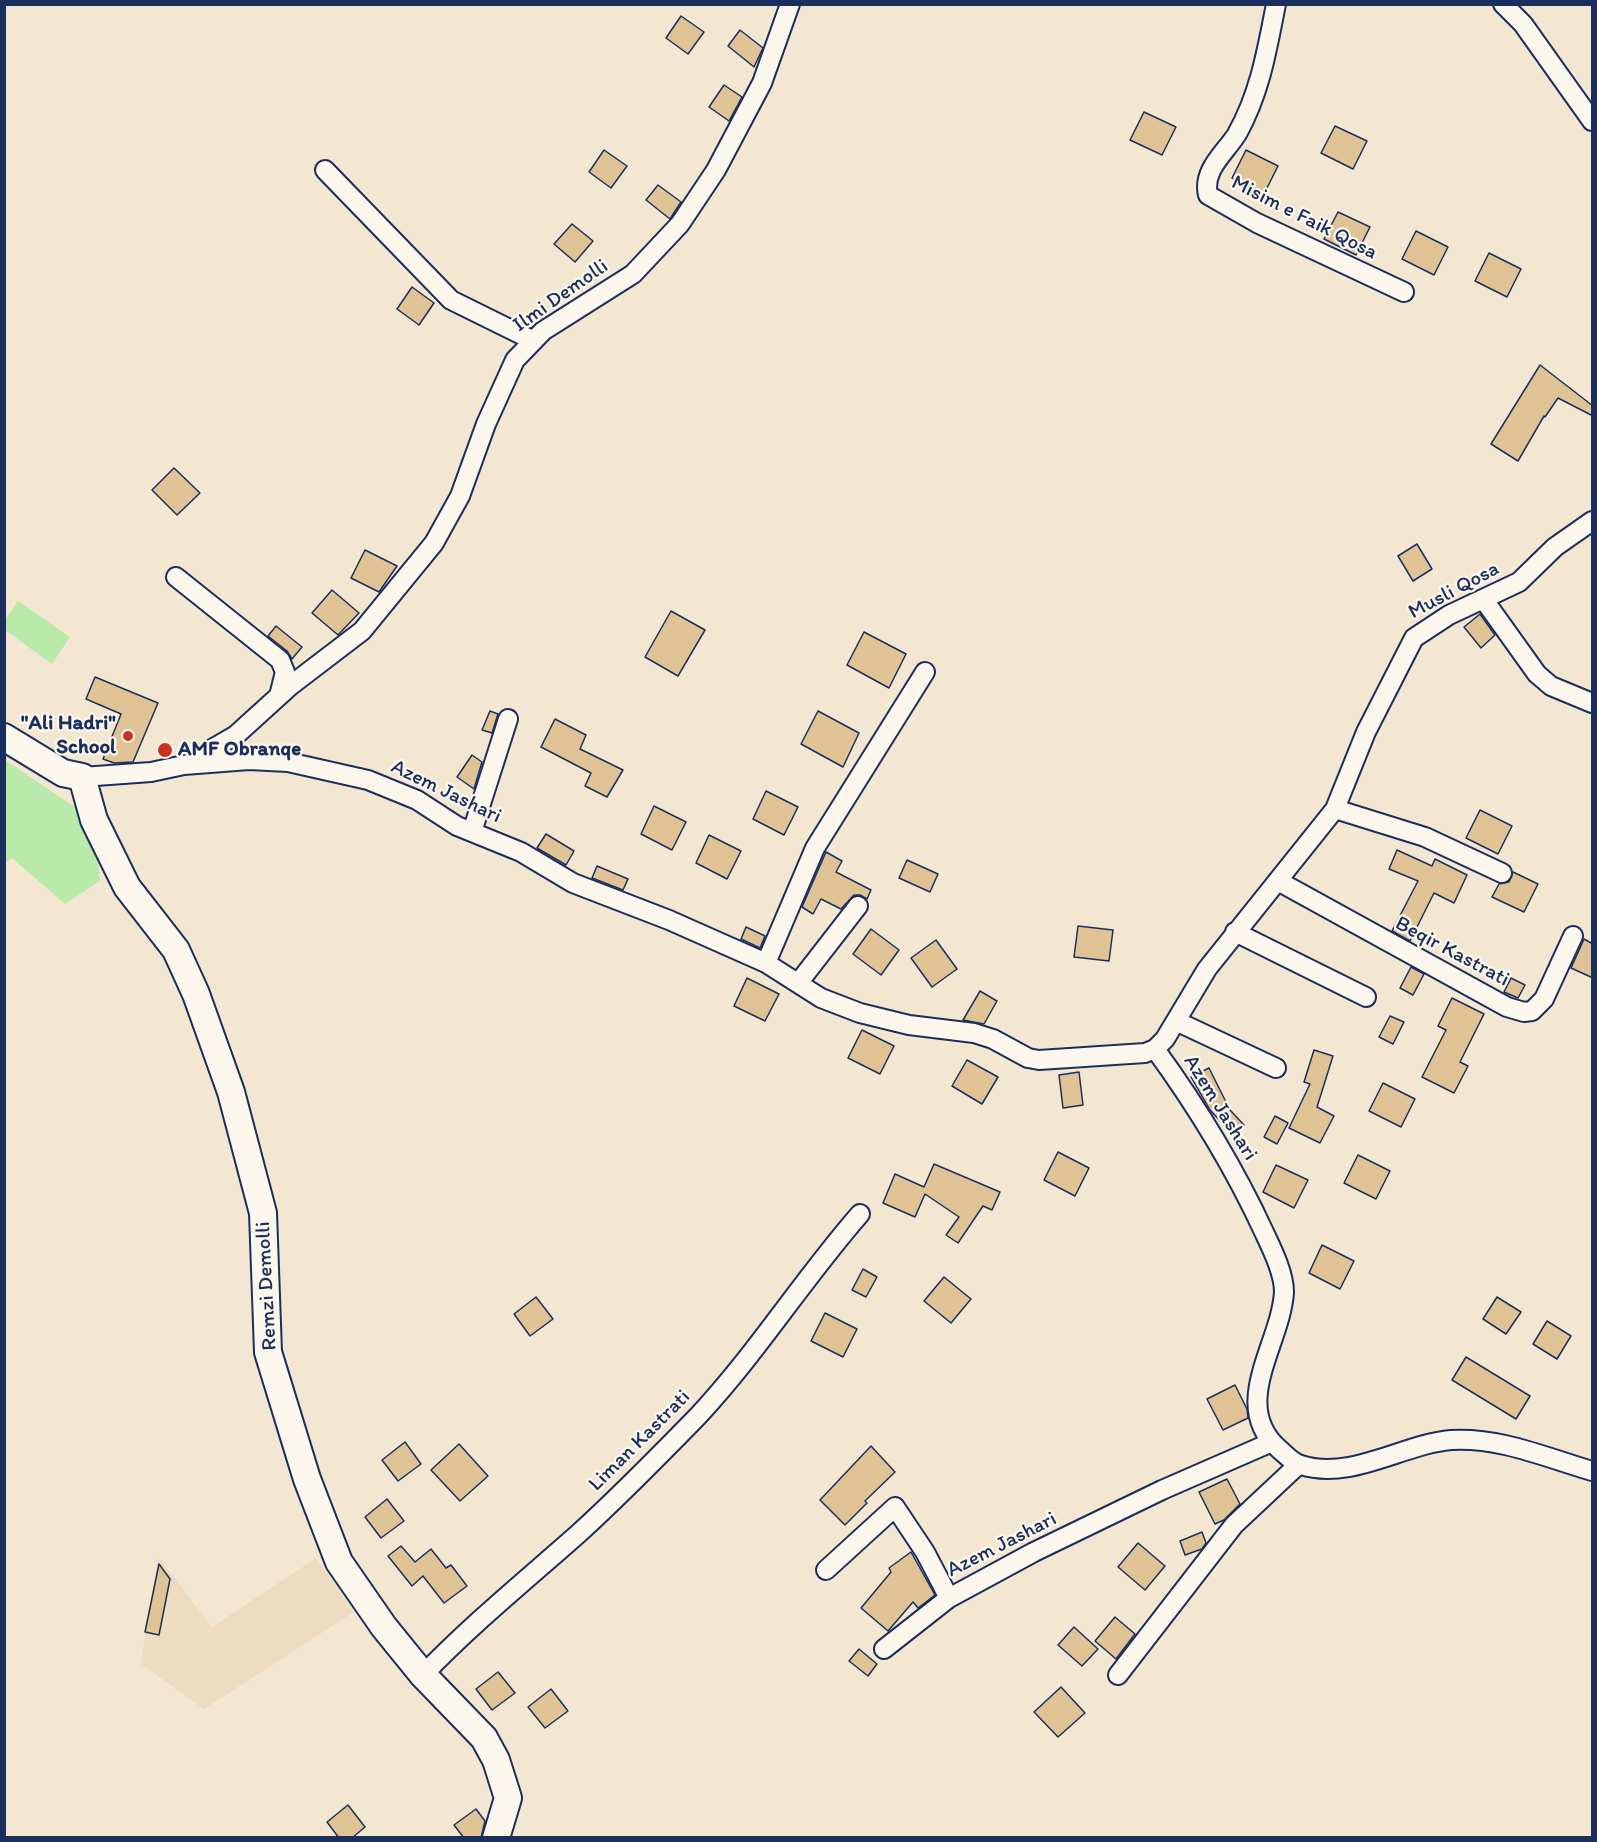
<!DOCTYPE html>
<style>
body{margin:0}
#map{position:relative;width:1597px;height:1842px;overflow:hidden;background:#f3e7d2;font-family:Itim,sans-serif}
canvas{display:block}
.frame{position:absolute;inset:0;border:6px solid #1b2f5e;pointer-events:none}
</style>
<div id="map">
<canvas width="1597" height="1842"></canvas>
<div class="frame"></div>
</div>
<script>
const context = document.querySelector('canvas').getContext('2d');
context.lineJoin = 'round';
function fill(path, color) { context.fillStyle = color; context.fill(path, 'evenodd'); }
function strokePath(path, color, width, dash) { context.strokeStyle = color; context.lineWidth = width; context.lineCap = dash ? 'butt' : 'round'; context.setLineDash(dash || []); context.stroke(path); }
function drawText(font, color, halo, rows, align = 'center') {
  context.font = font + ' Itim,sans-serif'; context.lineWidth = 4.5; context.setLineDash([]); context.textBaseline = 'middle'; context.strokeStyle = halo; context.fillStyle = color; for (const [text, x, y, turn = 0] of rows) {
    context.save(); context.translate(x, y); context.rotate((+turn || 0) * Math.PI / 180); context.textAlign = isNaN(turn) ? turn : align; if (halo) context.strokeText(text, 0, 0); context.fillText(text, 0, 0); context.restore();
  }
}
const built = new Path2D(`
 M316,1558l38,54 -150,97 -63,-45 16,-105 4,1 51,67z`);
const green = new Path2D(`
 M18,601l52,36 -18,27 -47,-34v-10z
 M5,760l76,51 17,45 2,25 -35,23 -53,-46 -7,5z`);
const building = new Path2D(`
 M681,16l23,16 -16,22 -22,-16z
 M740,30l23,18 -9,19 -26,-21z
 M724,85l18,12 -13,24 -20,-14z
 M1144,112l32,15 -14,28 -32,-15z
 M1335,126l32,15 -14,28 -32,-16z
 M604,150l23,16 -16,22 -22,-16z
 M1246,150l32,16 -14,28 -32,-16z
 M658,185l23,17 -11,17 -24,-19z
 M1338,212l32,15 -14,28 -32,-16z
 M572,224l21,17 -18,21 -21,-18z
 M1416,231l32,16 -14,28 -32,-16z
 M1489,253l32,16 -14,28 -32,-16z
 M412,287l22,16 -15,22 -22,-16z
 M1540,365l53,41v10l-35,-18 -13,19 -1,-1 -26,45 -27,-17z
 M174,468l26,25 -23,22 -25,-25z
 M1417,544l15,25 -19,12 -15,-25z
 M365,550l32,16 -18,26 -28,-14z
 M332,590l27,23 -21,22 -26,-22z
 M671,611l34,19 -27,46 -33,-19z
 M1480,614l15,21 -14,13 -17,-21z
 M276,626l26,21 -10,12 -5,-8 -19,-15z
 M864,632l42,22 -17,34 -42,-23z
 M95,677l63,26 -25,59 -19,1 -11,-4 18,-45 -35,-15z
 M490,711l8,3 -6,19 -10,-3z
 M818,711l41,22 -16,34 -42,-23z
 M555,719l31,16 -6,14 43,21 -16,27 -22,-11 6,-13 -50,-26z
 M472,755l10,7 -8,27 -17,-12z
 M766,791l32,16 -14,28 -31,-16z
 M654,806l32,16 -14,28 -31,-16z
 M1480,810l32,16 -14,28 -32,-16z
 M546,834l28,17 -8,14 -29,-17z
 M709,835l32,16 -14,28 -31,-16z
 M1397,850l35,16 3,-7 32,16 -13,28 -20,-10 -24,48 -18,-10 26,-50 -29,-12z
 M826,852l16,9 -6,11 35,18 -4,9 -7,-4h-6l-13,14 -20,-10 -8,15 -11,-7z
 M907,860l31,14 -8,18 -31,-14z
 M597,866l31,13 -5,11 -31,-12z
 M1513,872l25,12 -14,28 -32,-15 7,-13 10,-2z
 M1078,926l35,4 -4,31 -35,-4z
 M746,927l19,9 -5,12 -19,-9z
 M871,929l28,21 -18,25 -28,-21z
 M1584,939l9,5v34l-22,-10z
 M936,940l21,29 -25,18 -21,-29z
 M1411,967l13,7 -11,21 -13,-7z
 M747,978l32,16 -14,27 -31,-15z
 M1511,978l14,7 -7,13 -14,-6z
 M980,991l17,10 -13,23 -21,-4z
 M1452,998l32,16 -24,48 8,4 -14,27 -32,-16 24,-47 -8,-4z
 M1390,1016l14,6 -11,22 -14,-7z
 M862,1030l32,16 -14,28 -32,-16z
 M1314,1050l19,6 -16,51 17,9 -14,27 -31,-15 21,-44 -6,-2z
 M967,1060l31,17 -16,27 -30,-18z
 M1209,1068l21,42 14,15 -11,10 -23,-25 -19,-33z
 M1079,1072l4,33 -20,3 -4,-33z
 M1383,1083l32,16 -14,28 -32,-16z
 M1275,1116l13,7 -11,21 -13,-7z
 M1058,1152l31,16 -14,28 -31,-16z
 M1358,1155l32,16 -14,28 -32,-16z
 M934,1164l66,28 -8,18 -9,-4 -25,37 -12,-8 13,-18 -34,-23 -10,23 -32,-14 12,-29 29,13z
 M1276,1165l32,15 -14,28 -31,-16z
 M1322,1245l32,16 -14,28 -31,-16z
 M863,1269l14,8 -11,20 -14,-7z
 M944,1277l27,22 -20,24 -27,-22z
 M536,1297l17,22 -23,17 -16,-22z
 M1497,1297l24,15 -15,22 -23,-15z
 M825,1313l32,16 -14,28 -32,-16z
 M1547,1321l24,15 -14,23 -24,-15z
 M1466,1357l64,39 -14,23 -64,-39z
 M1235,1385l12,24 1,9 -25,12 -16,-31z
 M405,1442l16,22 -23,17 -16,-21z
 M459,1444l29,32 -28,25 -29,-31z
 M871,1446l24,26 -30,29 2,2 -22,22 -25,-25z
 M1227,1479l13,25 -16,16 -9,4 -16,-32z
 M387,1499l17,22 -23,17 -16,-21z
 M1202,1532l4,11 -4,6 -17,6 -5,-14z
 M1138,1543l27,23 -20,24 -27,-23z
 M401,1546l14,16 16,-13 15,19 5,-3 16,21 -23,17 -21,-27 -11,10 -24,-30z
 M911,1552l24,43 -17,13 -5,-6 -25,29 -27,-23 30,-36 -2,-4z
 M159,1564l11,15 -11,56 -14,-3z
 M1115,1617l20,17 -19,25 -21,-18z
 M1074,1627l24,22 -16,17 -24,-21z
 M859,1649l18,15 -9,12 -19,-15z
 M498,1672l17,21 -23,17 -16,-21z
 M1061,1687l24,26 -27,24 -24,-25z
 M551,1689l17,22 -23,17 -17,-21z
 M348,1805l17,22 -13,11h-13l-12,-16z
 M476,1809l9,12 -4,17h-17l-10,-13z`);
const street = new Path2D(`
 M1276,4c-9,46 -16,89 -39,130 -12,19 -35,36 -29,61l49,28 147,69
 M1503,4l20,20 69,97
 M325,170l126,130 81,40
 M176,577l104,83 5,12 -6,24
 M1484,600l53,74 14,12 41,17
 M193,760l43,-25 54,-49 72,-55 72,-88 26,-47 26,-72 29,-64 28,-29 90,-57 47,-50 36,-54 46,-87 28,-79
 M82,777l69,-5 33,-7 65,-5 39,2 80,18 49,20 40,26 64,26 52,31 96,37 97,43 55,35 39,15 49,12 65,8 19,6 35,19 11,2 106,-7 10,-4 10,-10 42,-70 128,-160 31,-77 48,-94 35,-23 70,-33 36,-35 37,-26
 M1335,809l90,28 77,36
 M472,832l36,-113
 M1278,881l229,126 17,5 8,-1 12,-12 29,-63
 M1235,932l131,65
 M766,963l49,-115 110,-176
 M799,982l59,-76
 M1176,1021l100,47
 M1155,1049c43,59 78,116 109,183 8,17 20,41 20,60 -3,52 -55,113 -5,157 7,6 14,14 22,16 50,16 102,-21 150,-25 49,-3 96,18 141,31
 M826,1570l69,-63 30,45 24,46
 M884,1649l65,-51 85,-46 128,-62 110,-48
 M423,1675c49,-51 103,-95 155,-141 42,-38 81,-78 120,-118 59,-63 105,-137 162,-202
 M1118,1675l116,-150 64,-60`);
const secondary = new Path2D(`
 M4,737l59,36 19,4 12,43 33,67 49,63 20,44 35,98 32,121 5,139 39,127 32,83 45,65 39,48 61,63 12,22 12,38 -12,40`);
const markers = [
 [128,736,6,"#c8321e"],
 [165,750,8,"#c8321e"]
];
const streetNames = [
 ["Misim e Faik Qosa",1304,218,27],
 ["Ilmi Demolli",561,296,-35],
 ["Musli Qosa",1454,591,-28],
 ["Azem Jashari",446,792,26],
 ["Beqir Kastrati",1452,952,28],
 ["Azem Jashari",1220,1108,58],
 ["Remzi Demolli",267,1286,-93],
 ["Liman Kastrati",640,1441,-45],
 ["Azem Jashari",1002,1545,-27]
];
const poiNames = [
 ["\"Ali Hadri\"",116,724],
 ["School",116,748],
 ["AMF Obranqe",178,750,"left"]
];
fill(built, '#eddcbf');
fill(green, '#baeaa9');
fill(building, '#dfc394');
strokePath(building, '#1b2f5e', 1.5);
strokePath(street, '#1b2f5e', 22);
strokePath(secondary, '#1b2f5e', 30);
strokePath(street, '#fbf7ec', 18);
strokePath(secondary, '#fbf7ec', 26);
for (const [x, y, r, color] of markers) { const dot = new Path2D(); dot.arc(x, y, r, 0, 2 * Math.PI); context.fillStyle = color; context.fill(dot); strokePath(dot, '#fbf7ec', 2); }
drawText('21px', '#1b2f5e', '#fbf7ec', streetNames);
drawText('bold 21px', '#1b2f5e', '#fbf7ec', poiNames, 'right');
</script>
